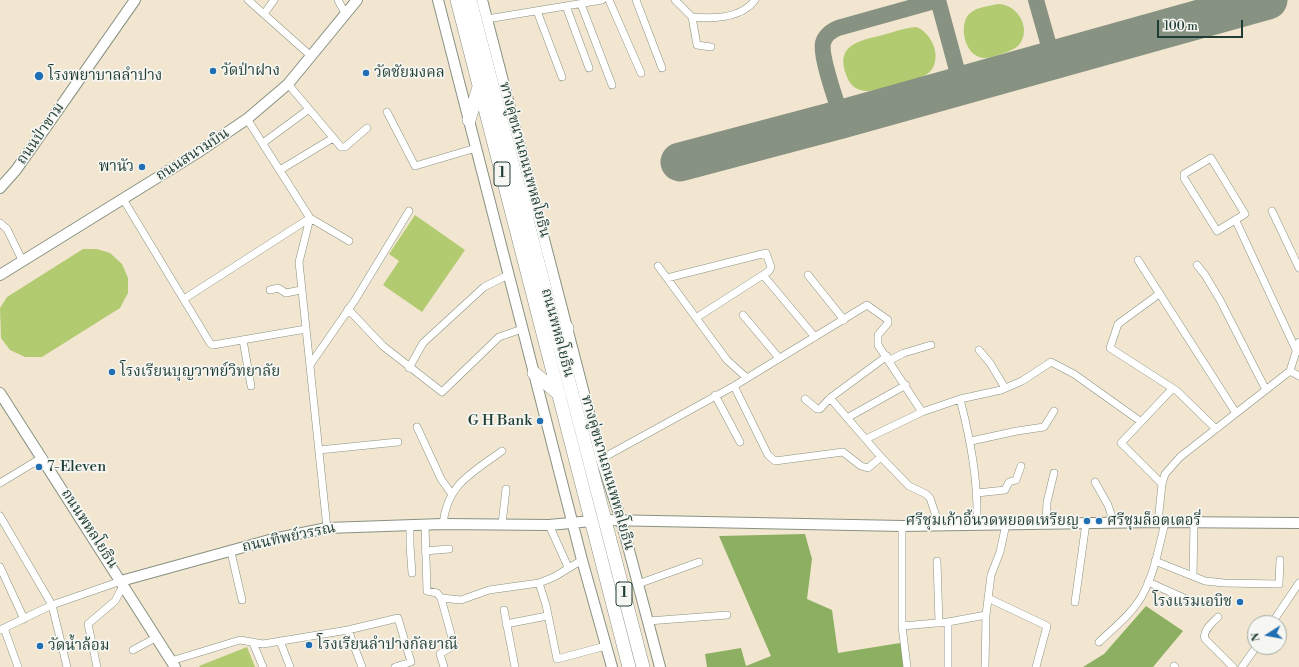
<!DOCTYPE html>
<meta charset="utf-8">
<style>
body{margin:0}
#map{position:relative;width:1299px;height:667px;overflow:hidden;background:#f2e6d0;font-family:"Libre Bodoni",serif}
canvas{display:block}
.north{position:absolute;left:1247px;top:615px;width:40px;height:40px;box-sizing:border-box;background:#f6f6f2;border:1px solid #a0aca6;border-radius:50%;rotate:259deg;font-size:11px;font-weight:700;line-height:16px;text-align:center;color:#1f3d34}
.north::after{content:'';display:block;margin:auto;width:14px;height:18px;background:#1f6fb2;clip-path:polygon(50% 0,100% 100%,50% 72%,0 100%)}
.scale{position:absolute;left:1157px;top:20px;width:86px;height:18px;box-sizing:border-box;border:2px solid #1f3d34;border-top:0;padding-left:5px;font-size:12px;line-height:14px;white-space:nowrap;color:#1f3d34;-webkit-text-stroke:3px #f6f6f2;paint-order:stroke}
</style>
<div id="map">
<canvas width="1299" height="667"></canvas>
<div class="north">N</div>
<div class="scale">100 m</div>
</div>
<script>
const context = document.querySelector('canvas').getContext('2d');
context.lineJoin = 'round';
function fill(path, color) { context.fillStyle = color; context.fill(path, 'evenodd'); }
function strokePath(path, color, width, dash) { context.strokeStyle = color; context.lineWidth = width; context.lineCap = dash ? 'butt' : 'round'; context.setLineDash(dash || []); context.stroke(path); }
function drawText(font, color, halo, rows, align = 'center') {
  context.font = font + ' "Libre Bodoni","Noto Serif Thai",serif'; context.lineWidth = 3.5; context.setLineDash([]); context.textBaseline = 'middle'; context.strokeStyle = halo; context.fillStyle = color; for (const [text, x, y, turn = 0] of rows) {
    context.save(); context.translate(x, y); context.rotate((+turn || 0) * Math.PI / 180); context.textAlign = isNaN(turn) ? turn : align; if (halo) context.strokeText(text, 0, 0); context.fillText(text, 0, 0); context.restore();
  }
}
const green = new Path2D(`
 M998,4c20,0 35,26 20,42 -5,4 -11,6 -17,8 -5,2 -11,4 -17,4 -19,-1 -26,-32 -15,-44 7,-7 20,-8 29,-10z
 M916,27c20,7 29,41 6,50 -14,4 -44,15 -57,14 -9,-1 -15,-6 -18,-14 -13,-32 11,-36 36,-42 10,-3 21,-7 33,-8z
 M415,215l50,35 -43,62 -39,-27 16,-24 -10,-7z
 M83,249h14l13,4 12,11 6,14v15l-8,15 -78,49h-17l-15,-7 -9,-12 -1,-30 7,-11z
 M247,647l8,20h-55l-1,-1z`);
const forest = new Path2D(`
 M805,534l7,25 -5,40 25,11 6,43 68,-11 -1,25h-198l-2,-13 36,-6 5,18 25,-10 -52,-120z
 M1146,606l37,25 -30,36h-70l21,-13z`);
const taxiway = new Path2D(`
 M938,0l23,85
 M1036,0l17,60
 M842,119c-5,-16 -22,-62 -19,-76 2,-8 8,-12 15,-15l100,-28`);
const runway = new Path2D(`
 M680,162l162,-43 426,-119`);
const street = new Path2D(`
 M248,0l63,56
 M338,0l7,13
 M609,0l32,73
 M636,0l26,68
 M675,0l17,17 5,28 14,2
 M581,4l31,81
 M566,6l23,62
 M537,11l25,66
 M264,14l10,-14
 M692,17c20,2 49,2 63,-17
 M487,19l115,-19
 M288,84l53,63h4l22,-19
 M387,112l28,54 61,-18
 M247,119l63,99 -11,44 28,266
 M263,143l46,-34
 M1211,158l34,56 -28,17 -33,-53v-4z
 M280,170l53,-32
 M123,199l87,144 3,2 93,-16
 M1272,211l27,57
 M1236,221l61,131
 M0,223l7,6 16,33
 M1138,260l98,153
 M1197,265l8,10 15,25 46,90
 M658,266l69,94 20,18
 M763,275l52,62
 M808,275l36,45
 M667,278l99,-25 5,14 -2,4 -73,47
 M270,290l8,-2 8,5 15,-3
 M1159,294l-41,30 -8,24 67,43 39,38
 M184,299l126,-81 39,23
 M348,309l35,37 59,46 57,-55 23,-8
 M743,315l36,43
 M243,340l8,46
 M979,350l11,13 15,25
 M890,360l14,-7 27,-8
 M310,365l45,-65 54,-89
 M409,368l14,-25 61,-56 24,-12
 M1290,371l9,5
 M734,386l34,69 7,6 68,-9 18,14 7,2 13,-11
 M715,395l25,47
 M830,398l51,59 28,29 17,8 4,4 9,27
 M805,399l12,10h3l10,-11 57,-42
 M960,399c11,43 18,81 17,125
 M847,418l59,-33
 M417,427l24,52 10,14
 M866,439l56,-27 38,-13 41,-9 21,-9 29,-19 23,12 66,47
 M971,441l46,-10 27,-4 10,-16
 M319,450l79,-8
 M601,459l133,-73 133,-81 21,15v3l-10,12v10l44,67
 M1095,482l13,23 6,18
 M0,483l43,-26
 M1162,484l-41,-41 51,-54
 M977,493l28,-3 4,-8 7,-2 5,-14
 M0,516l52,89 15,62
 M1158,522l4,-38 3,-10 15,-17 110,-86 9,-29
 M443,524c4,-40 29,-51 59,-73
 M502,524l4,-35
 M1046,524l1,-22 7,-29
 M425,525l2,66 10,2 4,5
 M549,525l19,42
 M410,526v20l2,27
 M902,526v100l5,41
 M425,551l24,-2
 M231,552l11,48
 M937,561l2,62
 M1155,561l50,20 19,2 55,1 1,-24
 M0,567l24,52
 M1193,576l1,-53
 M1148,582l47,21
 M539,583l7,22 11,54 49,-13
 M638,584l61,-22
 M988,598l59,28 -11,41
 M1075,602l11,-79
 M504,610l11,57
 M1218,617c-6,6 -16,14 -13,22l28,28
 M648,621l79,-6
 M1272,623l27,-40
 M506,624l41,-8
 M902,626l46,-4 38,-7
 M4,628l14,39
 M0,630l52,-25 69,-24
 M348,630l14,37
 M280,641l10,26
 M1099,642c16,-15 36,-31 45,-50 11,-21 15,-46 21,-69
 M253,643l10,24
 M133,650l24,-13
 M171,661l69,-21 23,4 85,-14 50,-12 13,44 -16,5
 M1174,666l1,1
 M97,667l-9,-43 27,-23 9,-17
 M444,667l-4,-13 14,-9 -13,-47 20,2 28,-10 50,-7 15,-6 28,-17
 M948,667v-45
 M985,667l1,-52 5,-40 9,-23 6,-28
 M1242,667l14,-20`);
const secondary = new Path2D(`
 M438,0l144,560 30,107
 M482,0l119,459 20,61 39,147
 M0,188l16,-18 119,-170
 M0,275l197,-122 50,-34 41,-35 69,-84
 M0,393l175,274
 M606,520l296,6 256,-4 141,1
 M121,581l152,-42 54,-11 116,-4 106,1 43,-4`);
const highway = new Path2D(`
 M457,0l172,667
 M470,0l173,667
 M469,120l10,-33
 M521,192l15,18
 M565,352l2,-24
 M534,373l25,21`);
const markers = [
 [213,71,4,"#1f6fb2"],
 [366,73,4,"#1f6fb2"],
 [39,76,5,"#1f6fb2"],
 [142,167,4,"#1f6fb2"],
 [112,372,4,"#1f6fb2"],
 [540,421,4,"#1f6fb2"],
 [39,467,4,"#1f6fb2"],
 [1087,521,4,"#1f6fb2"],
 [1099,521,4,"#1f6fb2"],
 [1240,602,4,"#1f6fb2"],
 [309,645,4,"#1f6fb2"],
 [40,646,4,"#1f6fb2"]
];
const shields = [
 [502,174,16],
 [624,594,16]
];
const shieldNames = [
 ["1",502,174],
 ["1",624,594]
];
const poiNames = [
 ["วัดป่าฝาง",221,71],
 ["วัดชัยมงคล",374,73],
 ["โรงพยาบาลลำปาง",48,76],
 ["พานัว",134,167,"right"],
 ["โรงเรียนบุญวาทย์วิทยาลัย",120,372],
 ["G H Bank",532,421,"right"],
 ["7-Eleven",47,467],
 ["ศรีชุมเก้าอี้นวดหยอดเหรียญ",1079,521,"right"],
 ["ศรีชุมล็อตเตอรี่",1107,521],
 ["โรงแรมเอบิช",1232,602,"right"],
 ["โรงเรียนลำปางกัลยาณี",317,645],
 ["วัดน้ำล้อม",48,646]
];
const streetNames = [
 ["ถนนป่าขาม",41,134,-55],
 ["ถนนสนามบิน",193,155,-33],
 ["ทางคู่ขนานถนนพหลโยธิน",524,160,75],
 ["ถนนพหลโยธิน",557,333,75],
 ["ทางคู่ขนานถนนพหลโยธิน",607,473,74],
 ["ถนนพหลโยธิน",89,529,57],
 ["ถนนทิพย์วรรณ",289,538,-12]
];
fill(green, '#b2cb70');
fill(forest, '#8daf62');
strokePath(taxiway, '#889282', 16);
strokePath(runway, '#889282', 39);
strokePath(street, '#889282', 8);
strokePath(secondary, '#889282', 12);
strokePath(highway, '#889282', 14);
strokePath(street, '#fff', 7);
strokePath(secondary, '#fff', 10);
strokePath(highway, '#fff', 13);
for (const [x, y, r, color] of markers) { const dot = new Path2D(); dot.arc(x, y, r, 0, 2 * Math.PI); context.fillStyle = color; context.fill(dot); strokePath(dot, '#f6f6f2', 1.5); }
for (const [x, y, w] of shields) { const box = new Path2D(); box.roundRect(x - w / 2, y - 12, w, 24, 3); context.fillStyle = '#f6f6f2'; context.fill(box); strokePath(box, '#1f3d34', 1); }
drawText('bold 14px', '#1f3d34', null, shieldNames);
drawText('15px', '#1f3d34', '#f6f6f2', poiNames, 'left');
drawText('15px', '#1f3d34', '#f6f6f2', streetNames);
</script>
